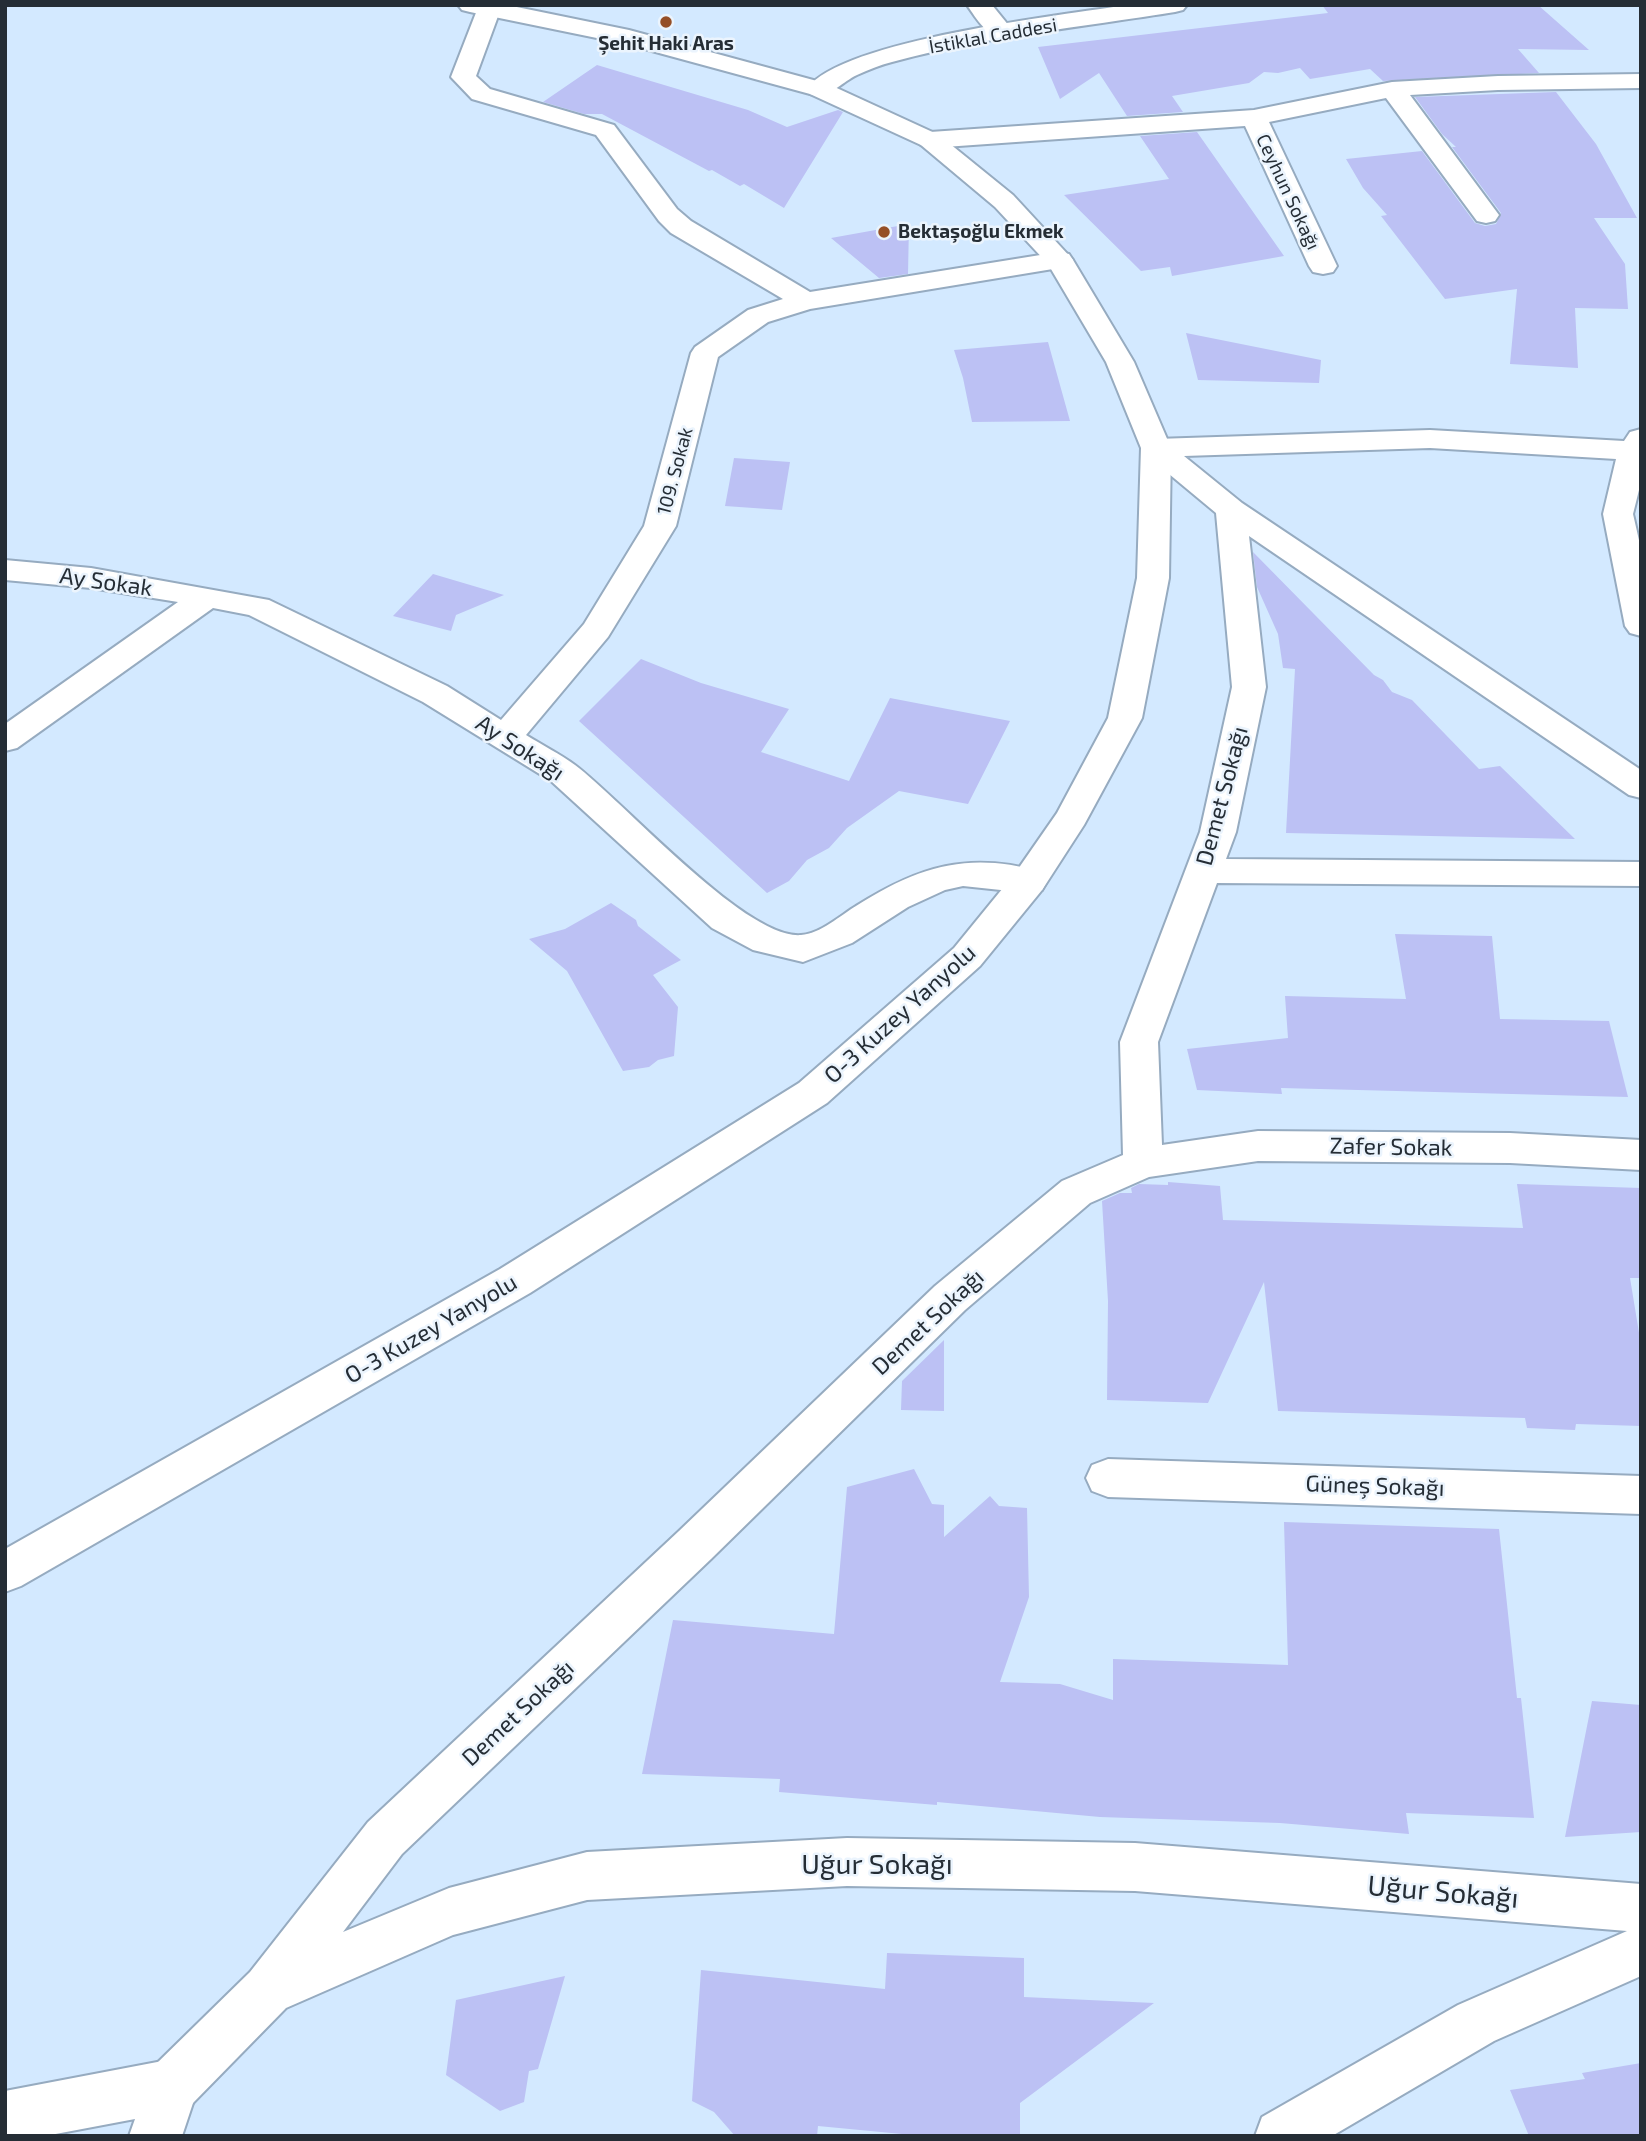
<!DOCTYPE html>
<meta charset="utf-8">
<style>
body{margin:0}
#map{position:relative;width:1646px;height:2141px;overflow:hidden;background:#d3e9ff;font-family:"Exo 2",sans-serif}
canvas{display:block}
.frame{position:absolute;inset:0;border:7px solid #252d35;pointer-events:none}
</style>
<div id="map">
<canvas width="1646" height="2141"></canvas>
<div class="frame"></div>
</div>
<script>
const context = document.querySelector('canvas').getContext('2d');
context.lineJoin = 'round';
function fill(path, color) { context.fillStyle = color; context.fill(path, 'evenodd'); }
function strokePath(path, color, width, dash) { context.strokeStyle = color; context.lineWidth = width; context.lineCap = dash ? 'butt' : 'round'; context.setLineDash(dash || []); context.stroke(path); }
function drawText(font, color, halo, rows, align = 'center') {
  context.font = font + ' "Exo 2",sans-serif'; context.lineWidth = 5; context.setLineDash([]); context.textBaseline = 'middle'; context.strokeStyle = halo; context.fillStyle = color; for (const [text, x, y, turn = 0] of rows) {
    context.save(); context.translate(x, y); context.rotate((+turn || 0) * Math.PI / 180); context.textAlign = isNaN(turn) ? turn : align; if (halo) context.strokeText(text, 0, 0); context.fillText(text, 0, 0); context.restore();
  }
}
const building = new Path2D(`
 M1322,5h216l51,45 -71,-1 21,24 -156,8 -13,-12 -60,10 -10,-11 -22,5 -14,-1 -15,11 -77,13 11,16 -56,4 -28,-43 -39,26 -22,-52 290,-34z
 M597,65l151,45 39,17 51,-17 5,2 -59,96 -40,-24 -4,2 -28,-16 -3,1 -107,-57h-18l-41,-12z
 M1556,92l40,52 41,74h-43l31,46 3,45 -53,-1 3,60 -68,-4 7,-75 -72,10 -64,-83 6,-1 -24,-27 -17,-29 76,-8 53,72 10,3 11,-2 5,-11 -49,-66h4l-14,-13 -27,-37z
 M1197,132l87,124 -112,20 -2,-9 -29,4 -77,-76 105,-16 -29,-43z
 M909,224l-1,50 -29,4 -48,-40z
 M1186,333l135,27 -2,23 -121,-3z
 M1048,342l22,79 -98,1 -9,-44 -9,-28z
 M734,458l56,4 -8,48 -57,-4z
 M1253,552l121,123 9,5 9,12 20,8 67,69 21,-3 75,73 -289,-6 9,-164 -12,-1 -5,-34 -21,-47z
 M433,574l71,21 -48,20 -5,16 -58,-15z
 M641,659l60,24 88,26 -28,43 88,29 41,-83 120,23 -42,83 -69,-13 -52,37 -18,20 -22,12 -18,21 -22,12 -188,-172z
 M611,903l25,17 2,6 43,34 -28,15 25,32 -4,49 -16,4 -9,7 -26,4 -56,-100 -38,-32 36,-10z
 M1395,934l97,2 8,83 109,2 19,76 -347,-9 1,6 -85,-4 -10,-41 101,-11 -3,-42 121,3z
 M1168,1182l52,4 3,34 300,8 -6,-44 124,4v90h-11l11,67v81l-65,-2 -1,6 -48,-2 -2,-10 -247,-7 -14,-129 -56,121 -101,-3 1,-99 -6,-100 18,-8h12l-1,-5 8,-4 29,1z
 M944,1340v71l-43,-1 1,-29z
 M914,1469l18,35 12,1v32l46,-41 9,10 28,2 2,89 -29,85 60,2 53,16v-41l175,6 -4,-143 215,7 18,169h4l13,120 -128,-5 3,21 -129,-11 -180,-6 -163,-15v3l-158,-13 1,-13 -138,-5 31,-154 161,14 13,-147z
 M1592,1701l49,4v127l-76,5z
 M887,1953l137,5v39l130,6 -134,100v33h-97l-105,-10 -1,10h-82l-21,-24 -22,-11 9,-131 184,19z
 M565,1976l-27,93 -9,2 -5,31 -24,9 -54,-36 10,-75z
 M1641,2063v73h-112l-19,-46 75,-11 -3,-6z`);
const street = new Path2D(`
 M479,5h20l2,3 -25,68 14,13 124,36 63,84 14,12 119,71 249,-40 10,2 4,6 -4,6 -10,2 -249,41 -42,13 -50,35 -42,169 -68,111 -82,98c16,10 34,19 49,30 47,35 171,175 226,170 19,-1 40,-20 55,-29 63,-40 113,-55 186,-34l5,9 -5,9 -13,3 -66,-7 -18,4 -37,17 -56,36 -49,19 -50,-12 -41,-22 -161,-147 -128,-79 -174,-87 -36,-7 -196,140 -12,3v-27l173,-122 -87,-14 -86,-8v-20l86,8 178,32 178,86 54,34 83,-96 60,-98 47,-173 4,-6 53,-37 35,-11 -112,-66 -12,-12 -63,-86 -124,-36 -21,-22z
 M967,5h25l22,27 -3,5c-21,5 -33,-16 -44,-32z
 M1641,74v14l-143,2 -88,5 89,120 -4,6 -9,2 -9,-2 -91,-123 -117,24 68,144 -4,6 -10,2 -10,-2 -4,-6 -64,-140 -315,22 -9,-3 -4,-5 4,-5 9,-3 324,-22 138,-28 106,-6z
 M1641,429v53l-8,32 8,35v87l-11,-3 -5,-7 -22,-112 13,-55 -186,-11 -246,8 58,47 399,267v28l-12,-3 -380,-259 17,151 -30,145 -10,27 415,3v24l-424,-3 -59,159 4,103 96,-14 252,2 131,7v30l-131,-7 -252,-2 -109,16 -59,26 -125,107 -254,249 -309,295 -59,78 106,-44 138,-36 260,-14 288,5 506,41v92l-147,65 -162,95h-77l7,-19 196,-112 169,-74 -492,-40 -288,-5 -260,14 -134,35 -167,73 -94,96 -19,7 -19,-7 -7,-19 7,-19 96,-94 118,-150 311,-291 256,-245 127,-105 61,-26 -3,-113 80,-210 32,-145 -16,-174 -71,-59 -4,-6 4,-6 11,-3 274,-9 194,11 6,-9z
 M1108,1459l533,17v38l-533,-17 -16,-6 -6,-13 6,-13z`);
const secondary = new Path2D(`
 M1127,5h60l-4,5 -8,2c-94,15 -191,25 -283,50 -12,3 -24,8 -35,13 -17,8 -27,24 -47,19l-3,-5c33,-49 257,-74 320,-84z
 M1641,441v18l-19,-2 -4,-6 4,-6z
 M173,2059l19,7 7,19 -17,51h-53l6,-17 -90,17h-40v-45z`);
const primary = new Path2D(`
 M458,5h49l122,25 199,54 111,51 74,60 60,65 61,102 37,86 -2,130 -27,140 -58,107 -42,65 -62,76 -153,137 -297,190 -509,293 -16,6v-43l495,-280 299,-186 155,-135 62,-76 41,-59 51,-95 29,-140 4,-130 -35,-86 -58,-98 -53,-57 -74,-62 -111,-51 -184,-50 -156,-32 -8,-2z`);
const markers = [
 [666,22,7,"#954f27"],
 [884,232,7,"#954f27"]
];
const farStreetnames = [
 ["İstiklal Caddesi",993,36,-10],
 ["Ceyhun Sokağı",1288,192,65],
 ["109. Sokak",675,471,-75]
];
const farPoinames = [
 ["Şehit Haki Aras",666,44],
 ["Bektaşoğlu Ekmek",898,232,"left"]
];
const streetNames = [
 ["Ay Sokak",106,582,8],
 ["Ay Sokağı",520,748,33],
 ["Demet Sokağı",1222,796,-75],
 ["O-3 Kuzey Yanyolu",900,1014,-42],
 ["Zafer Sokak",1391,1147,1],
 ["Demet Sokağı",928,1322,-43],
 ["O-3 Kuzey Yanyolu",431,1329,-30],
 ["Güneş Sokağı",1375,1486,2],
 ["Demet Sokağı",518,1713,-43]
];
const nearStreetnames = [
 ["Uğur Sokağı",877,1865],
 ["Uğur Sokağı",1443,1892,5]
];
fill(building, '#bcc1f4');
strokePath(street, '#96abc0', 4);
strokePath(secondary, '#96abc0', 4);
strokePath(primary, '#96abc0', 4);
fill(street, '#fff');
fill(secondary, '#fff');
fill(primary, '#fff');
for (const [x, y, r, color] of markers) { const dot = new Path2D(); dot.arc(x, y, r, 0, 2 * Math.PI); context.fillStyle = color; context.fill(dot); strokePath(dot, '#ebf4fd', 2.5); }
drawText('19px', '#252d35', '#ebf4fd', farStreetnames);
drawText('bold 19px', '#252d35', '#ebf4fd', farPoinames);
drawText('23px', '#252d35', '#ebf4fd', streetNames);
drawText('28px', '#252d35', '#ebf4fd', nearStreetnames);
</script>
